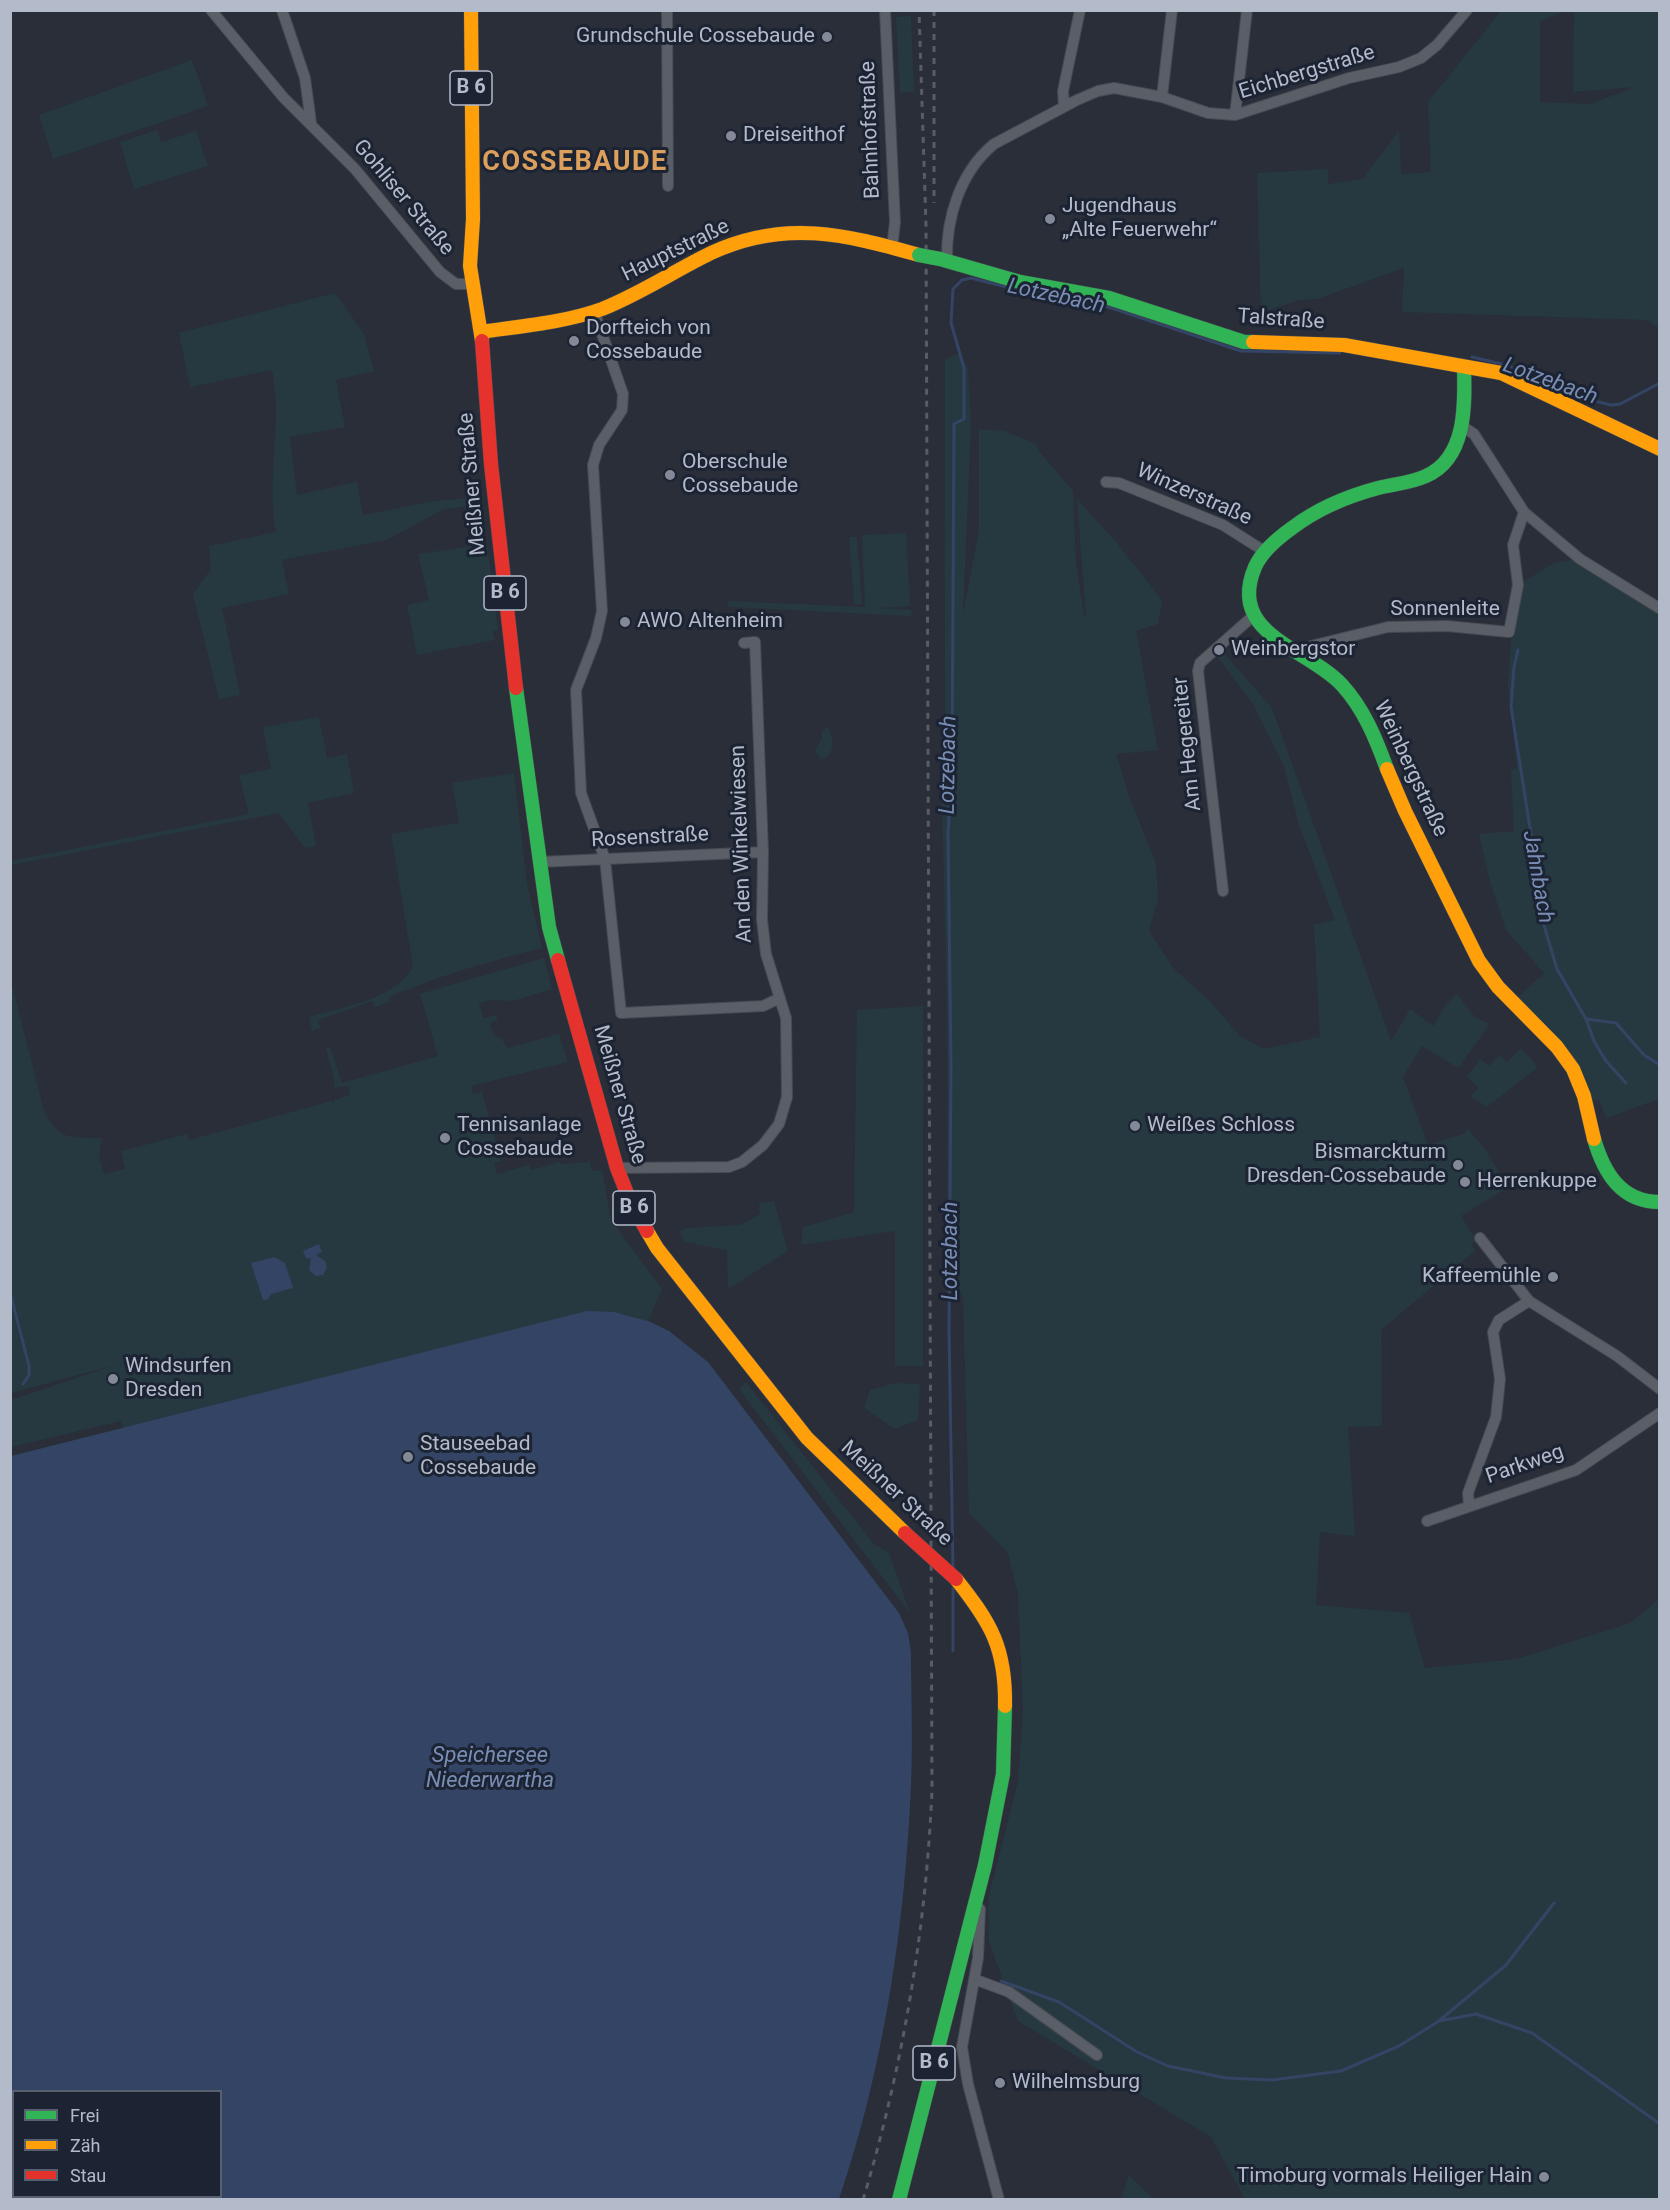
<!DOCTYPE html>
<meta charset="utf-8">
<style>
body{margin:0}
#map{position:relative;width:1670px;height:2210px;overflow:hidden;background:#292e39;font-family:Roboto,sans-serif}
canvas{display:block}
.frame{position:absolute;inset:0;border:12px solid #b3baca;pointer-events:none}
.legend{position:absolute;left:12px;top:2090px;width:210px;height:108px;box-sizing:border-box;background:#1c2434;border:2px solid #586070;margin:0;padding:8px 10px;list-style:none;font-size:18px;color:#b3baca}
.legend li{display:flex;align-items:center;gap:12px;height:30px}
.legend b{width:30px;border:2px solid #586070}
</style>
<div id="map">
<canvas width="1670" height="2210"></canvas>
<div class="frame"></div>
<ul class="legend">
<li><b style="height:8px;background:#30b455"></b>Frei</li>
<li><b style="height:8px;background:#ff9f0a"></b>Zäh</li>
<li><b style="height:8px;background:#e5322d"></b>Stau</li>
</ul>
</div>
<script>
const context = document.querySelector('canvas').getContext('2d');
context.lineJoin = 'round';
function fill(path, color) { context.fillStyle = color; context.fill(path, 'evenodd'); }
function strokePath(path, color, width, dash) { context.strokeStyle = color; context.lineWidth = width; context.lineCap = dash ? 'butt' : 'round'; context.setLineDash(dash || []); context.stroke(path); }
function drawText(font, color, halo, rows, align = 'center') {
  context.font = font + ' Roboto,sans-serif'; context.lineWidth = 6; context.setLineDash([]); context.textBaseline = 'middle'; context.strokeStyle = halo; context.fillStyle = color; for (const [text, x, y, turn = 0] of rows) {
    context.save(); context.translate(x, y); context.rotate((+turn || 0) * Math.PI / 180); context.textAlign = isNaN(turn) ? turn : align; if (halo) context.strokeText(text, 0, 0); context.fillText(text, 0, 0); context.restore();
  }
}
const green = new Path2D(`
 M1501,11h65l-26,10v81l51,2 44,-17 -62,5 1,-81h85v317l-12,-8 -245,-8 2,-44 -87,31 -18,1 -38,13 -4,-140 71,-4v15l34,-5 37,-48 2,43 30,-2 -3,-70z
 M911,16l3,76 -14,1 -4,-76z
 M192,60l16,46 -155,53 -14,-44z
 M157,130l4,12 35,-11 12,35 -74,23 -14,-47z
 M335,293l29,41 10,37 -38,9 9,47 -55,10 7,58 60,-13 6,33 71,-14 49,-4 3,36 -5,2 -5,-30 -34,5 -55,30 -105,20 7,34 -67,14 18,87 -21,4 -26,-105 18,-25 -2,-23 67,-14c-10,-54 7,-110 -4,-162l-82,17 -11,-54z
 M959,353l9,15 3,56 -8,191 16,-85v-101l26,2 31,13 2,6 35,41 3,72 8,52 2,1 -9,-117 39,43 46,58 -4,24 -22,7 22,119 -42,4 13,42 27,68 2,35 -9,32 25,38 36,32 30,35 23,13 57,-12 -6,-112 21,-5 -36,-95 -15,-59 -31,-62 -37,-49 5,-5 51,58 119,333 19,-32 23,17 13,-22 11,-10 18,23 15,7 -32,44 -36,-22 -19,31 25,68 36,-11 3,-6 23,27 -2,1 22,30 -49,30 15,24 -5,5 5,5 -95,80 1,96 -34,1 7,109 -35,-4 -4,73 93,8 16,55 92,-9 113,-36 29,-24v600h-414l-34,-62 -193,-116 -29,-79 -1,-43 30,-117 5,-72 -5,-116 -10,-41 -39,-40 -6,-215 -15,-34 -1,-258 -5,-207 3,-68v-371z
 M906,533l4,73 -33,2 35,2 -1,6 -183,-9v-6l137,6 -3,-72z
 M849,537h8l5,67h-8z
 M487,544l11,86 -5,1 2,9 -78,15 -10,-50 22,-5 -11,-46z
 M1580,559l79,49v491l-53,19 -7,-18 -9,1 -74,-102 28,-26 -38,-43 -16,-48 -11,-48 35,-3 -3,-61 6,-2 -9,-83 3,-44 10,-58 33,-20z
 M319,717l8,41 20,-4 7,39 -46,10 8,43 -11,2 -26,-35 -268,52v-4l238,-47 -10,-39 32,-6 -8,-42z
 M828,727c5,12 8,21 -2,31l-5,1 -6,-8 7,-12v-8z
 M514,773l13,111 15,64c-52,13 -104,28 -153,49v5l-14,5 -3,-6 -54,19 2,8 -8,3 -3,-14c36,-11 83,-16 104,-50l-22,-133 68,-11 -7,-40z
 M544,958l8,31 -39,12 -21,-1 -13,3 4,15 13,-3 2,5 -8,3 3,11 9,5 5,9 52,-14 9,28 -97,24 2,8 9,-3 19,70 -7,2 3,11 32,-9 2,5 29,-8 1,2 29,-2 2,9 10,-1 9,50 51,69 -14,32 -24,-7 -501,114 -2,-7 -110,26v-47l104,-35 -104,28 -1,-416 34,134c17,31 26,26 58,27l-3,19 5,17 21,-5 -4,-18 66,-17 2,6 143,-39 2,4v-5l16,-5 -2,-9 -15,2 2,-6 -9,-34 4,-1 12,36 96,-27 -18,-62z
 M923,1006v360h-28v-135l-94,14 2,-18 51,-15 3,-202z
 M1521,1048l17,19 -51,40 -17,-11 9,-8 -12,-11 13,-18 9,7 11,-11 7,7z
 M774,1201l14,50 -60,38 -1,-39 -42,-8 -6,-11 9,-3 53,-3 19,-11 -1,-11z
 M746,1382l127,161 16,10 21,60 -171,-224z
 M895,1383l25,1 -2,36 -23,9 -31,-21 6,-18z
 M1129,2175l24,24h-32z`);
const water = new Path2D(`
 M319,1244l3,8 -6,3 9,6 2,7 -4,7 -7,1 -7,-6 2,-11 -5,-1 -3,-7z
 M274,1257l11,6 8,25 -22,6 -3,5 -5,1 -12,-37z
 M587,1311l27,1 34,9 21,10 39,31 191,251 9,20 3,20c0,44 2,88 0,132 -6,139 -27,282 -72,414h-828v-743zM14,2092h206v104h-206z`);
const stream = new Path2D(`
 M1472,357l34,8 89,36 16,4 9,-1 40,-21
 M1518,650l-4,17 -3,40 21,134 6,64 19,64 29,50 8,22 12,20 20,22
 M1586,1019l30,4 28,32 16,10
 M10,1292l19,74v9l-6,9
 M10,1387h1
 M953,1569l-4,-239 2,-264 -3,-233 4,-63 2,-346 10,-5v-51l-13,-45 2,-34 9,-9 9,-2 51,13 74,12 145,48 99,2
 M953,1587v64
 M1001,1981l58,21 78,50 31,14 58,12 46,2 69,-9 58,-25 40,-25 37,-7 56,19 128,91
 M1440,2020l66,-55 48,-62`);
const street = new Path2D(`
 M211,10l72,87 72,72 85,103 16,12h16
 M282,10l23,68 6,45
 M667,10l1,176
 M885,10l10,212 -3,26
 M1162,97l10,-87
 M1064,106l-1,-15 17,-81
 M1235,115l12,-105
 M947,260c-1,-42 13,-88 47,-116l83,-44 21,-9 16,-3 48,9 46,16 27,2 114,-37 50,-11 22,-9 16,-13 30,-35
 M594,311l29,83 -1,16 -23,35 -6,20 9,146 -6,27 -20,52 5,103 24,66 16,154 142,-7 17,-8
 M1462,426l12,8 50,78 56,47 79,49
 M1106,482l13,1 104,42 41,26
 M1304,656l7,-10 77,-19 59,-1 62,6 9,-47 -5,-40 11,-33
 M539,862l224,-10
 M1223,891l-25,-220 2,-8 53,-47
 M617,1168l112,-1 13,-5 21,-17 16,-21 8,-27 -1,-79 -20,-64 -4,-34 1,-68 -8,-210 -11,1
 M1480,1238l49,63 88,55 43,33
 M1469,1506l-1,-13 28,-76 4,-38 -7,-47 6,-12 30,-19
 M1427,1521l149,-51 84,-57
 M980,1909l-2,49 -16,89 6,37 31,116
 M974,1979l35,13 88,63`);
const fast = new Path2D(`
 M940,259l80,23 89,16 135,44h9
 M516,688l33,239 9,33
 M1387,769c-11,-30 -23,-60 -45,-84 -34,-37 -116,-50 -87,-118 7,-16 23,-29 37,-39 25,-19 56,-32 86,-40 16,-4 33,-5 48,-12 41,-18 39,-72 38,-109
 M1594,1139c10,34 27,63 66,63
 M899,2200l86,-335 18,-91 2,-68`);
const slow = new Path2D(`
 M471,10l2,209 -3,47 12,75
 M481,332c40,-6 82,-9 121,-23 38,-15 72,-38 109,-56 73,-34 134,-19 208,2
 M1253,342l91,3 157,28 159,76
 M1387,769l18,42 74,150 19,26 59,60 16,22 11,27 10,43
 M647,1231l10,17 150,190 98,95
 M956,1579c35,44 50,69 49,127`);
const jam = new Path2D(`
 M482,341l9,123 25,224
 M558,960l59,208 13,33 17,30`);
const rail = new Path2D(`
 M934,10v193
 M863,2200c40,-134 63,-271 69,-410l-6,-1565 -7,-215`);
const fastBridge = new Path2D(`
 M919,255l21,4`);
const jamBridge = new Path2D(`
 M905,1533l51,46`);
const markers = [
 [827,37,6,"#838997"],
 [731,136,6,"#838997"],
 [1050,219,6,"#838997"],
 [574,341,6,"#838997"],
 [670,475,6,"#838997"],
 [625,622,6,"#838997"],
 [1219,650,6,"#838997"],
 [1135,1126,6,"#838997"],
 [445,1138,6,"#838997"],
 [1458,1165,6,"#838997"],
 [1465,1182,6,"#838997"],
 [1553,1277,6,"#838997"],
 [113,1379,6,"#838997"],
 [408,1457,6,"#838997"],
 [1000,2083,6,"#838997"],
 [1544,2177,6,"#838997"]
];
const shields = [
 [471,88,42],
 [505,593,42],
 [634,1208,42],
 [934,2063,42]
];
const shieldNames = [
 ["B 6",471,88],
 ["B 6",505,593],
 ["B 6",634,1208],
 ["B 6",934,2063]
];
const poiNames = [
 ["Grundschule Cossebaude",815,37,"right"],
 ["Dreiseithof",743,136],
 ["Jugendhaus",1062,207],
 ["„Alte Feuerwehr“",1062,231],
 ["Dorfteich von",586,329],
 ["Cossebaude",586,353],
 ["Oberschule",682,463],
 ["Cossebaude",682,487],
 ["AWO Altenheim",637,622],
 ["Weinbergstor",1231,650],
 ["Tennisanlage",457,1126],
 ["Cossebaude",457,1150],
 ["Weißes Schloss",1147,1126],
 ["Bismarckturm",1446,1153,"right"],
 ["Dresden-Cossebaude",1446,1177,"right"],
 ["Herrenkuppe",1477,1182],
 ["Kaffeemühle",1541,1277,"right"],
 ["Windsurfen",125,1367],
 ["Dresden",125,1391],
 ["Stauseebad",420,1445],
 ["Cossebaude",420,1469],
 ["Wilhelmsburg",1012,2083],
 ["Timoburg vormals Heiliger Hain",1532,2177,"right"]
];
const streetNames = [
 ["Eichbergstraße",1307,73,-17],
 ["Bahnhofstraße",871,130,-92],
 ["Gohliser Straße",403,198,50],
 ["Hauptstraße",676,251,-26],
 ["Talstraße",1281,320,4],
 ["Meißner Straße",473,484,-95],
 ["Winzerstraße",1194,495,24],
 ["Sonnenleite",1445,610],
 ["Am Hegereiter",1188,744,-96],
 ["Weinbergstraße",1410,769,65],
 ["Rosenstraße",650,838,-3],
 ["An den Winkelwiesen",742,844,-92],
 ["Meißner Straße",619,1095,74],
 ["Parkweg",1525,1465,-19],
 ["Meißner Straße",896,1494,43]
];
const waterNames = [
 ["Lotzebach",1056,297,12],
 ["Lotzebach",1550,382,20],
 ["Lotzebach",949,765,-89],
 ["Jahnbach",1537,877,80],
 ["Lotzebach",951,1251,-90],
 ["Speichersee",490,1756],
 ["Niederwartha",490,1781]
];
const districtNames = [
 ["COSSEBAUDE",575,163]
];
fill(green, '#263940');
fill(water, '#344464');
strokePath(stream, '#344464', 3);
strokePath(street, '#464a52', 12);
strokePath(fast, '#464a52', 15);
strokePath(slow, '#464a52', 15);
strokePath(jam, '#464a52', 15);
strokePath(street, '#5a5e66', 10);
strokePath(fast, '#30b455', 14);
strokePath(slow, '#ff9f0a', 14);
strokePath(jam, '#e5322d', 14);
strokePath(rail, '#585c64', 3, [6, 6]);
strokePath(fastBridge, '#464a52', 15, []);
strokePath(jamBridge, '#464a52', 15, []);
strokePath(fastBridge, '#30b455', 14);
strokePath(jamBridge, '#e5322d', 14);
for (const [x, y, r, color] of markers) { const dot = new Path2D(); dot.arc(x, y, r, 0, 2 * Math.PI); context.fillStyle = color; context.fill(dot); strokePath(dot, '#1c2434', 2); }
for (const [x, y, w] of shields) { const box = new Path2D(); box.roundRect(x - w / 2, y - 17, w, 34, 4.5); context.fillStyle = '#1c2434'; context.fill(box); strokePath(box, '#b3baca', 1.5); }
drawText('bold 20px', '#b3baca', null, shieldNames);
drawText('21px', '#b3baca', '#1c2434', poiNames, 'left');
drawText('21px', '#b3baca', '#1c2434', streetNames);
drawText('italic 22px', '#798db4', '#1c2434', waterNames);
context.letterSpacing = '1.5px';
drawText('bold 27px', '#dca05c', '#1c2434', districtNames);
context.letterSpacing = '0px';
</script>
